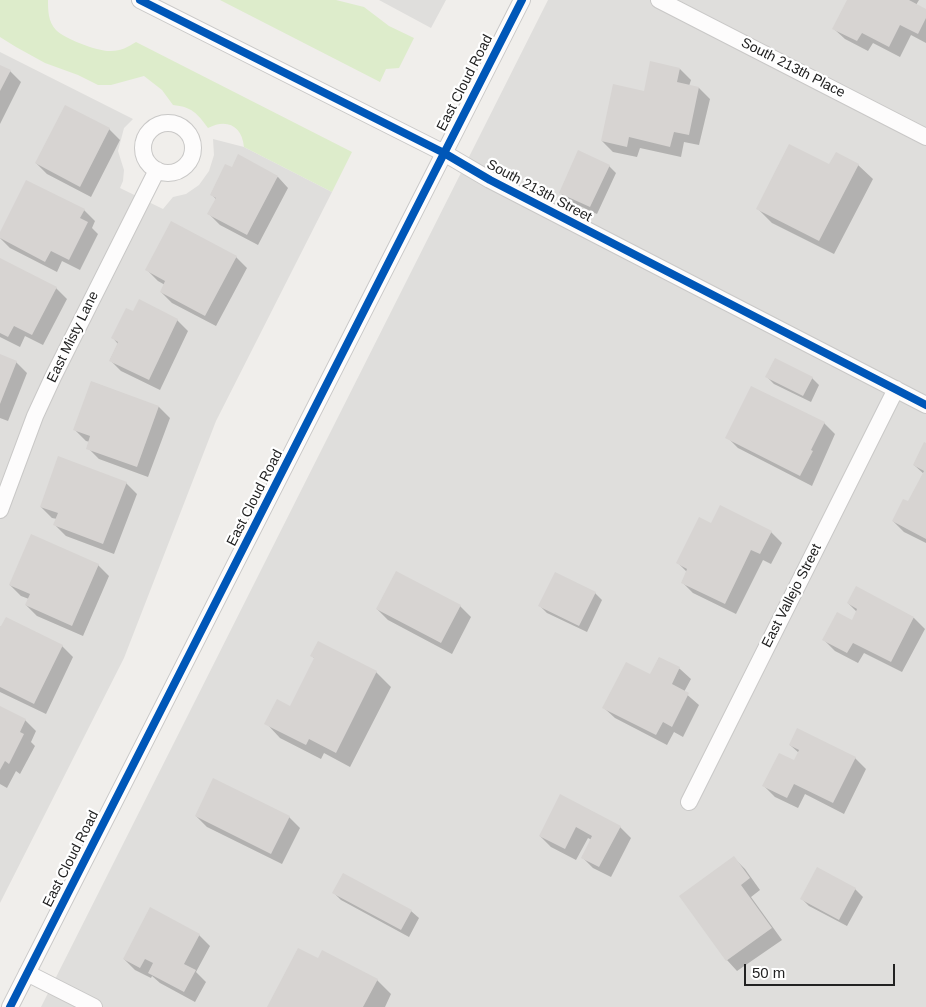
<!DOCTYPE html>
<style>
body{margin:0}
#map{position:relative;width:926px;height:1007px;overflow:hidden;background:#f0eeeb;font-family:Helvetica,sans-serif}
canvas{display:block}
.scale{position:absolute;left:744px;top:964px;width:151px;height:22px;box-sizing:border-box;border:2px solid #222;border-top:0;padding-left:6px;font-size:15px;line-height:18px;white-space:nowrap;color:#222;-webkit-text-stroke:4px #fff;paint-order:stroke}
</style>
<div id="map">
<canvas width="926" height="1007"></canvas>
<div class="scale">50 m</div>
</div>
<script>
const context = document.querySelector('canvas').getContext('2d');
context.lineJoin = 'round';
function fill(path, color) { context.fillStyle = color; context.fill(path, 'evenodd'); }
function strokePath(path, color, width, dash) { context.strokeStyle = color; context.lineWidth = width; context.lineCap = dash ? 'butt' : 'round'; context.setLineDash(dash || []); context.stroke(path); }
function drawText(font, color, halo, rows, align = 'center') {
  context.font = font + ' Helvetica,sans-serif'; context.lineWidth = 4.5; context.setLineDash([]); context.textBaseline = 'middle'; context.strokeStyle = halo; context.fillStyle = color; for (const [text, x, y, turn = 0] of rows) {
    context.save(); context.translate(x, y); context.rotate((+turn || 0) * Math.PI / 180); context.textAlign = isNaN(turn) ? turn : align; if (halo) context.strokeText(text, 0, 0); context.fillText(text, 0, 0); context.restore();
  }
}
const residential = new Path2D(`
 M379,0h67l-15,28z
 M548,0h378v1007h-885z
 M0,52l133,67 -9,9 -6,23 6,19 -1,11 -3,7 43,21 10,-12 13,-3 13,-9 10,-14 5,-16 -1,-16 31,8 88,45 -116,229 -92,237 -124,245z`);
const grass = new Path2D(`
 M0,0h48c0,10 0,22 8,30 9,9 43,22 55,21 10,0 17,-4 25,-9l216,110 -20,40 -88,-45c-2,-21 -17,-29 -36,-19 -11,-15 -16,-21 -35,-23l-11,-15 -18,-14 -33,9h-13l-20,-10 -33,-12 -29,-16 -16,-10z
 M220,0h116l28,7 25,19 25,12 -15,30 -13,1 -6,13z`);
const shadow = new Path2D(`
 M848,0h71l-3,5 10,5v33l-15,-8 -11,22 -27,-14 -5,8 -23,-12 -11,-10z
 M0,66l10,5 11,11 -21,42z
 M680,69l11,11 -2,6 10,2 11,11 -11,46 -15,-3 -3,15 -41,-9 -3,9 -24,-5 -11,-11 42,-49z
 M66,107l43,22 11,11 -29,57 -44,-23 -11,-11z
 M858,165l15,14 -39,75 -62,-31 -14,-14 72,-43z
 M609,166l7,7 -19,41 -30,-14 -7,-8z
 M278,177l10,11 -30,57 -38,-20 -11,-11 8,-14 -6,-6z
 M84,210l11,11 -3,7 6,6 -18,36 -18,-9 -5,11 -47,-24 -10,-10v-3z
 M236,257l11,11 -31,58 -44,-23 -11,-11 4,-7 -7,-4 -11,-11z
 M0,260l56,28 11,11 -24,46 -18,-9 -5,11 -20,-10z
 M133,313l44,7 11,11 -28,59 -39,-19 -11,-11 8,-16 -5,-6z
 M0,355l16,7 11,11 -19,48 -8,-3z
 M767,377l45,1 7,7 -8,17 -37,-18z
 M92,382l67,25 11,11 -22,59 -49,-18 -11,-11 2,-6 -4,-1 -11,-11z
 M824,423l11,11 -23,52 -74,-38 -11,-11z
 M926,445v98l-22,-11 -11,-11 16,-18 15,-29 -10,-9z
 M126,483l11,11 -23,60 -48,-18 -11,-11 2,-6 -5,-1 -11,-11z
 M712,525l59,7 11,11 -11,21 -8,-4 -27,54 -43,-21 -11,-11 5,-10 -9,-9z
 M98,565l11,11 -26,60 -46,-20 -11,-11 3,-6 -8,-3 -11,-11z
 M595,593l7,7 -15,32 -40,-19 -7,-7z
 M848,603l66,15 11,11 -23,43 -38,-19 -6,10 -23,-12 -11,-11 28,-18 5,-10z
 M460,606l11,11 -19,37 -64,-34 -11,-11z
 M0,627l62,19 11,11 -27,57 -46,-22z
 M318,643l58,29 15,15 -41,80 -26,-14 -3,6 -41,-21 -14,-15 25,-15 24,-49 -3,-3z
 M659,658l21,11 11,10 -7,13 15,13 -16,32 -9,-5 -7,13 -52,-27 -11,-10 47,-32z
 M0,707l25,13 11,11 -5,11 4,4 -15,28 -4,-3 -9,17 -7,-4z
 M798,730l57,28 11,11 -22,45 -39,-20 -7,14 -23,-11 -11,-11 30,-24 5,-9 -9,-8z
 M561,796l59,31 11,11 -20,39 -18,-9 -11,-11 10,-17 -4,-2 -12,22 -25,-13 -11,-11z
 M196,816l93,1 11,11 -18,36 -75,-37z
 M734,858l11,11 15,21 -9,7 31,43 -45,31 -10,-11z
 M818,869l37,20 8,8 -16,29 -38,-20 -7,-7z
 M344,875l67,36 8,7 -10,19 -68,-37 -7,-7z
 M199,935l11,11 -14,26 10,10 -11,20 -35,-19 -8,-7 -1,2 -16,-8 -11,-11z
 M377,980l14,14 -6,13h-116z`);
const building = new Path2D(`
 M847,0h62l17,9v9l-8,16 -18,-9 -11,22 -27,-14 -5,8 -25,-12z
 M650,61l30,7 -3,14 22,5 -10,48 -15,-3 -4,15 -41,-10 -2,10 -26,-6 12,-57 31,7z
 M0,65l11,5 -11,21z
 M65,105l45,23 -30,59 -45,-24z
 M789,144l40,20 7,-12 23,12 -40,77 -63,-32z
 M578,150l32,15 -20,42 -31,-14z
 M238,154l40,22 -31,59 -40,-21 9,-16 -6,-3 15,-31 7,3z
 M26,180l59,29 -5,9 8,4 -19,38 -18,-9 -6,11 -45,-24v-6z
 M171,221l66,35 -32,60 -45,-24 5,-11 -20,-11z
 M0,258l57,29 -25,48 -18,-9 -6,11 -8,-4z
 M139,299l39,20 -29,61 -40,-19 9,-19 -7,-4 15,-30 7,3z
 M0,354l17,7 -17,43z
 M775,358l38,19 -10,19 -38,-19z
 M91,381l68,25 -22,61 -51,-18 4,-13 -17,-6z
 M751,386l74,36 -14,28 2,1 -13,25 -75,-38z
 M924,442l2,1v96l-34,-18 11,-22 5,2 16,-30 -11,-6z
 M58,456l69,26 -24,62 -50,-19 5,-12 -18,-6z
 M720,505l52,26 -12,23 -9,-4 -26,54 -44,-21 6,-14 -11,-6 23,-46 12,6z
 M31,534l68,30 -27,62 -47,-21 5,-11 -21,-9z
 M396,571l65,34 -20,38 -65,-34z
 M555,572l41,20 -17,34 -41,-20z
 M856,586l58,31 -23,45 -38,-19 -6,10 -25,-13 15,-28 15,8 5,-11 -10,-6z
 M6,617l57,28 -29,59 -34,-17v-61h1z
 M318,641l59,30 -41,82 -27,-14 -3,6 -42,-21 13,-25 13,7 24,-48 -4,-2z
 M659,657l21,10 -8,17 17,9 -17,34 -9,-5 -7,13 -54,-27 24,-46 24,12z
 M0,706l26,13 -6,13 4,2 -15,30 -4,-3 -5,9z
 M797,728l59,29 -23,46 -39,-19 -7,14 -25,-12 17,-33 15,7 5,-10 -10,-5z
 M213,778l77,38 -19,38 -76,-38z
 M560,794l61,32 -22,41 -18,-9 11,-22 -16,-9 -11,22 -26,-13z
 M734,856l16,22 -9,7 31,43 -46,33 -47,-65z
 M817,867l39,21 -17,32 -39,-21z
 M343,873l69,37 -11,20 -69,-37z
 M150,907l50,27 -16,30 12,6 -12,22 -36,-19 5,-10 -8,-4 -5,9 -17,-9z
 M298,948l20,10 4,-8 56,29 -15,28h-96z`);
const minor = new Path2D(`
 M140,0l304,153 46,27 436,225
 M659,0l267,137
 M143 148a25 25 0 1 1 50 0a25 25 0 1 1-50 0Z
 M0,510l35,-94 18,-39 104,-207
 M689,802l207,-413
 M27,973l67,34
 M10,1007l512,-1007`);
const cycleway = new Path2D(`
 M140,0l304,153 46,27 436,225
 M10,1007l512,-1007`);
const streetNames = [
 ["South 213th Place",793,68,27],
 ["East Cloud Road",465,83,-63],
 ["South 213th Street",539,191,28],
 ["East Misty Lane",73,337,-64],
 ["East Cloud Road",255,498,-63],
 ["East Vallejo Street",792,596,-63],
 ["East Cloud Road",71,859,-63]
];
fill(residential, '#dfdedc');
fill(grass, '#ddeccb');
fill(shadow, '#0003');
fill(building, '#d7d4d2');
strokePath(minor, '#c9c8c7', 18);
strokePath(minor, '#fdfcfc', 16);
strokePath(cycleway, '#0057b8', 8);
drawText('14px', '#222', '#fff', streetNames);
</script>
